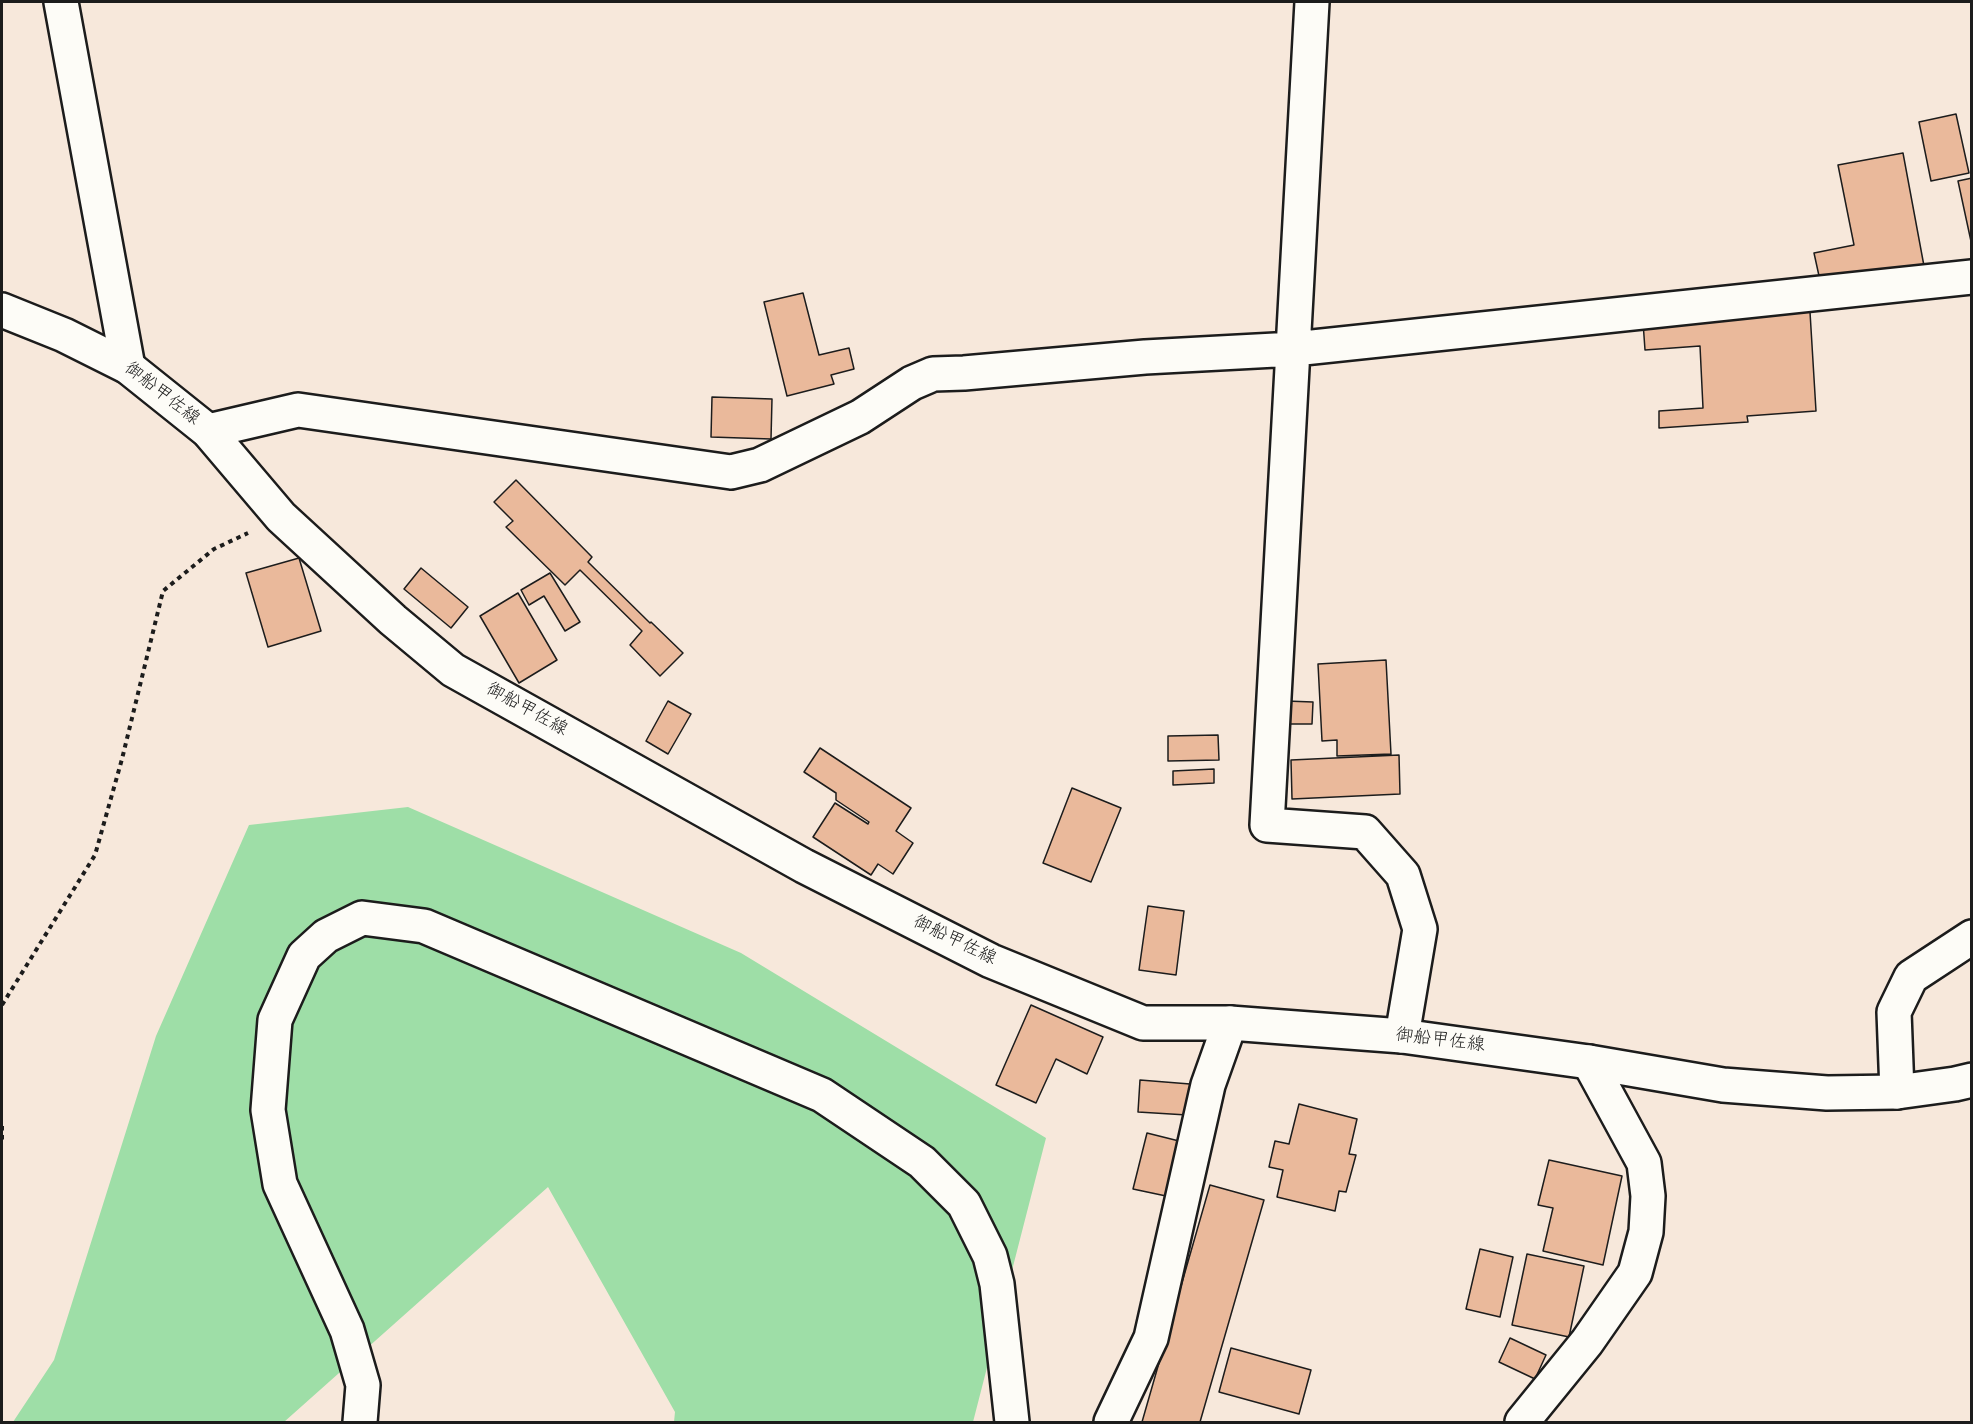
<!DOCTYPE html>
<meta charset="utf-8">
<style>
body{margin:0}
#map{position:relative;width:1973px;height:1424px;overflow:hidden;background:#f7e8db;font-family:"Gochi Hand",sans-serif}
canvas{display:block}
.frame{position:absolute;inset:0;border:3px solid #1c1c1c;pointer-events:none}
</style>
<div id="map">
<canvas width="1973" height="1424"></canvas>
<div class="frame"></div>
</div>
<script>
const context = document.querySelector('canvas').getContext('2d');
context.lineJoin = 'round';
function fill(path, color) { context.fillStyle = color; context.fill(path, 'evenodd'); }
function strokePath(path, color, width, dash) { context.strokeStyle = color; context.lineWidth = width; context.lineCap = dash ? 'butt' : 'round'; context.setLineDash(dash || []); context.stroke(path); }
function drawText(font, color, halo, rows, align = 'center') {
  context.font = font + ' "Gochi Hand","Klee One",sans-serif'; context.lineWidth = 5; context.setLineDash([]); context.textBaseline = 'middle'; context.strokeStyle = halo; context.fillStyle = color; for (const [text, x, y, turn = 0] of rows) {
    context.save(); context.translate(x, y); context.rotate((+turn || 0) * Math.PI / 180); context.textAlign = isNaN(turn) ? turn : align; if (halo) context.strokeText(text, 0, 0); context.fillText(text, 0, 0); context.restore();
  }
}
const green = new Path2D(`
 M408,807l333,146 305,185 -73,284h-299l1,-10 -127,-225 -264,235h-271l41,-62 102,-324 93,-211z`);
const building = new Path2D(`
 M1956,114l13,59 -38,8 -12,-59z
 M1903,153l21,113 -103,19 -7,-32 40,-8 -16,-80z
 M1972,178v68l-14,-65z
 M803,293l16,62 30,-7 5,21 -23,6 3,9 -47,12 -23,-94z
 M1810,312l6,99 -69,5 1,6 -89,6v-17l44,-3 -3,-62 -55,4 -2,-28z
 M712,397l60,2 -1,40 -60,-2z
 M516,480l76,77 -4,5 62,61 1,-1 32,31 -23,23 -30,-31 12,-14 -62,-61 -15,15 -59,-58 7,-6 -19,-19z
 M299,558l22,73 -53,16 -22,-74z
 M421,568l47,39 -17,21 -47,-39z
 M550,573l30,49 -15,9 -21,-35 -15,9 -8,-15z
 M518,593l39,67 -38,23 -39,-67z
 M1386,660l5,94 -54,2v-16l-15,1 -4,-77z
 M668,701l23,13 -23,40 -22,-13z
 M1286,701l27,1 -1,22h-27z
 M1218,735l1,25 -51,1v-25z
 M820,748l91,60 -15,23 17,12 -20,31 -15,-10 -7,11 -58,-38 22,-34 33,21 1,-2 -33,-22v-7l-32,-21z
 M1399,755l1,39 -108,5 -1,-39z
 M1214,769v14l-41,2v-14z
 M1072,788l49,20 -30,74 -48,-19z
 M1148,906l36,5 -8,64 -37,-5z
 M1031,1005l72,32 -16,37 -31,-15 -20,44 -40,-18z
 M1140,1080l50,4 -3,31 -49,-3z
 M1299,1104l58,15 -8,35 7,1 -10,37 -7,-1 -4,20 -58,-14 6,-27 -14,-3 6,-26 14,3z
 M1147,1133l32,8 -13,55 -33,-7z
 M1549,1160l73,16 -19,89 -60,-14 10,-43 -15,-3z
 M1210,1185l54,15 -64,222h-58z
 M1480,1249l33,8 -13,60 -34,-8z
 M1527,1254l57,12 -15,71 -57,-12z
 M1510,1338l36,17 -11,24 -36,-17z
 M1231,1348l80,22 -12,44 -80,-22z`);
const path = new Path2D(`
 M2,1005l93,-150 27,-96 41,-168 51,-42 34,-16
 M2,1126v18`);
const street = new Path2D(`
 M61,2l67,365
 M1312,2l-45,823 98,7 38,43 17,54 -18,107
 M208,431l90,-21 433,62 29,-7 100,-48 52,-34 21,-9 31,-1 181,-16 149,-8 678,-72
 M1897,1092l-3,-80 17,-35 61,-40
 M360,1422l3,-37 -16,-55 -67,-146 -12,-74 7,-90 29,-64 22,-20 36,-18 62,8 398,169 100,67 42,42 26,52 7,28 15,138
 M1111,1422l40,-84 57,-253 22,-62
 M1522,1422l65,-80 48,-69 11,-41 2,-36 -4,-33 -55,-101`);
const secondary = new Path2D(`
 M2,310l62,25 64,32 80,64 73,86 112,103 60,50 351,196 187,95 152,62h87l172,13 187,26 134,23 104,8 70,-1 58,-8 17,-4`);
const streetNames = [
 ["御船甲佐線",161,395,38],
 ["御船甲佐線",526,711,29],
 ["御船甲佐線",954,942,26],
 ["御船甲佐線",1440,1042,7]
];
fill(green, '#9edea7');
fill(building, '#eab99b');
strokePath(building, '#1c1c1c', 1.5);
strokePath(street, '#1c1c1c', 38);
strokePath(secondary, '#1c1c1c', 38);
strokePath(path, '#1c1c1c', 4, [4.5, 4.5]);
strokePath(street, '#fdfcf7', 33);
strokePath(secondary, '#fdfcf7', 33);
drawText('18px', '#1c1c1c', '#fdfcf7', streetNames);
</script>
